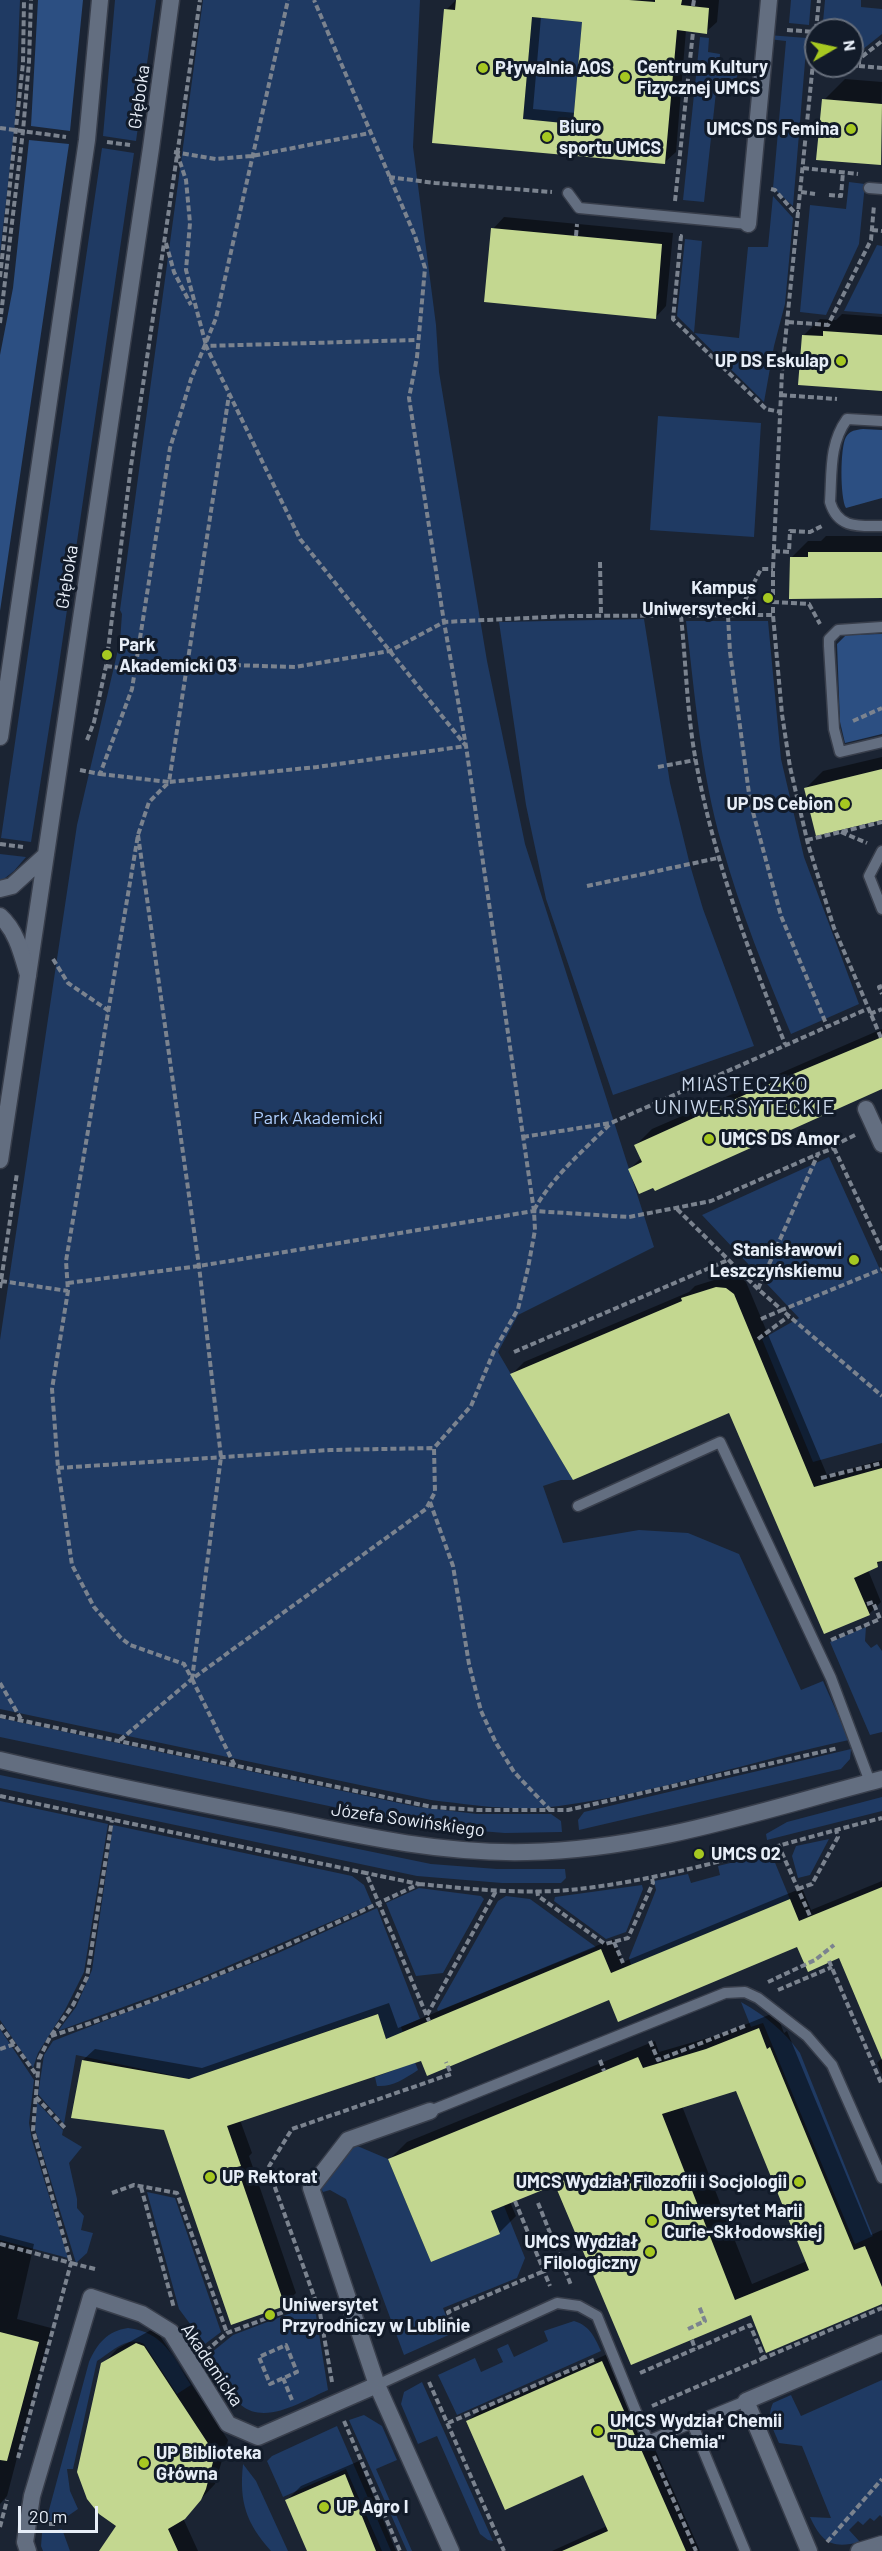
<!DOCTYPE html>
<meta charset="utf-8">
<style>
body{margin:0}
#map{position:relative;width:882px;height:2551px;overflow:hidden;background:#1b2433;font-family:Barlow,sans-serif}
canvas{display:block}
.north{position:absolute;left:804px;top:18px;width:60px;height:60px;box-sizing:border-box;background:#121b29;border:2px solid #676f7c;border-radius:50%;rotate:81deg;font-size:16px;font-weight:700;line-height:24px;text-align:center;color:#e7eef8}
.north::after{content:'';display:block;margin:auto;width:21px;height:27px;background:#a6c821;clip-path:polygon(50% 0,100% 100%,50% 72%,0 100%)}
.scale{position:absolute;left:18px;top:2506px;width:80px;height:27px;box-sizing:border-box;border:3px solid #e7eef8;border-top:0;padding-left:8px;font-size:18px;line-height:21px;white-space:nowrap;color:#e7eef8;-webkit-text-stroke:4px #121b29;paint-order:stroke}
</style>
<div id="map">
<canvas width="882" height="2551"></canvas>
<div class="north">N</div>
<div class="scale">20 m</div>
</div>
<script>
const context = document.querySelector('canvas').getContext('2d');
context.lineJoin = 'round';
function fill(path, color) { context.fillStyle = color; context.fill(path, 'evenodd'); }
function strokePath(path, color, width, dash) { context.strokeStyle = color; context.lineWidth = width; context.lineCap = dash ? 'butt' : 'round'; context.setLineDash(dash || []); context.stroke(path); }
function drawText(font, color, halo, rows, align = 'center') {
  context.font = font + ' Barlow,sans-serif'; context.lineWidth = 6; context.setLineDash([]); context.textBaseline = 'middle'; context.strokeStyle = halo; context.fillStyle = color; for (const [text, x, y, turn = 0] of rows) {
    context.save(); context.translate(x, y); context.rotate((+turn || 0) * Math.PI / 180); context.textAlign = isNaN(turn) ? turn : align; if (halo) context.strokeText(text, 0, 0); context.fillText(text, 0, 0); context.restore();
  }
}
const green = new Path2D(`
 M0,0h20l-5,123 -15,131z
 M115,0h41l-20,141 -33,-5z
 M203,0h217l-7,147 23,178 3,47 48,289 38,183 129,403 -136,68 -20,37 75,128h-12l-18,6 20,57 76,-13 49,3 51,21 62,136 22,-9 26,59c-97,21 -192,53 -290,66 -43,6 -86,-1 -128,-6l-431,-91v-369l77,-515 43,-184 2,-27 -2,-4z
 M791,0h20l-2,25 -20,-2z
 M825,0h36v7l21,2v25l-30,24v-34l-29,-2z
 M532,17l50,5 -9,102 -50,-5z
 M768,35l39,3 -14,168 -20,-18 13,-147 -18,-2z
 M700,37l9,1 -1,14 12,2 -1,13 14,1 5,7 -5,9 -16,-1 -13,119 -21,-2z
 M102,148l32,5 -77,525 -26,164 -30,-4z
 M849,182l16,2 -6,60 -33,71 -26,-3 10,-107 36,4z
 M773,196l20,22 -8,86 -11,42 -10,56 -87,-86 8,-77 17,2 -8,92 45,5 9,-91h20z
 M877,245l5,1v68l-38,-3z
 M658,416l103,7 -7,114 -104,-7z
 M644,619l26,164 20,82 13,44 51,137 -141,49 -67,-196 -20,-94 -27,-183z
 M686,621h82l13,138 23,98 55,147 -68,30c-26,-62 -51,-124 -69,-189 -21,-72 -27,-149 -36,-224z
 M0,854l26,3 -12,14 -14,11z
 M829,1157l53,117v169l-69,19 -51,-123 37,-21 -97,-103z
 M866,1627l-1,14 6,7 6,-4 5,7v81l-12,3 -40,-93z
 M0,1718l418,89 59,7h74l10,7 1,11 -57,1 -76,-6 -429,-90z
 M851,1749l-1,10 -9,10 -262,61 -1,-10 6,-8z
 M0,1775l431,89 66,5h68l1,9 -5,5h-59l-85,-7 -417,-88z
 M882,1797v14l-115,29 -1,-6 21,-12z
 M0,1801l108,23 -24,148 -19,38 -27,43 -5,15 -33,-48z
 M113,1825l239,51 12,9 8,19 -186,80 -128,47 18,-24 16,-37z
 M829,1839l-19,36 -12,3 -6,-22 4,-10z
 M771,1853l19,46 -159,66 -2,-7 27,-68 -2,-9 34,-7 3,9 29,-8 -2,-9z
 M642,1885l1,4 -17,43 -20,7 -52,-38 1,-4z
 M419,1888l62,8 3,3 -41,74 -27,3 -30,-73z
 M506,1896l24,3 66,48 -158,64 -1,-2 61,-108z
 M377,1908l43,111 -19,8 17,43c-14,9 -25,17 -41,16l-2,-9 22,-8 -20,-55 -188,65 -113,-24 -12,69 -26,-30 6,-39 9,-14 223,-87z
 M741,2002c25,14 42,28 59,51l73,183 -18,8 -92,-221 -12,4z
 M0,2029l34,51 -5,43 3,17 36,118 -68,-18z
 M37,2102l26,28 -1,5 20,12 -13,16 8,36v9l7,8 -3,14 12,3 -6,20 -11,10 -41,-134z
 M355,2145l33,14 43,103 68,-28 -8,-23 13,-5 21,52 -8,20 -74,30 10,25 -49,22 -58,-156 -16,-9 -7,2 -3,-6z
 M147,2192l28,6 46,134 -16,12 -26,-35z
 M312,2305l4,10 12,75c-24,10 -62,36 -87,15 -8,-7 -23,-41 -30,-52l22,-18z
 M574,2321c16,5 20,15 27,30l-144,64 -19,-40 37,-17 6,14 22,-10 -6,-13 11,-5 6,13 34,-16 -4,-10z
 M128,2328c36,4 45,29 63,57l-14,9 -33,-50c-16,-9 -33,8 -47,17l-24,108h-6l3,22 8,18 -16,11 -16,1 43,-159c8,-18 18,-31 39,-34z
 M882,2380v137l-2,-2 -6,6 -4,-3 -7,7 -5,-4 -9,9 11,12c-28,7 -38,1 -50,-25l21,1 -29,-72 -23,-3c-6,-15 -13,-25 -6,-40l18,-8 10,21z
 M422,2382l71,159 -5,-1 -8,-6 -43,-98 -19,8 -17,-40 3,-12z
 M364,2415l18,11 15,34 -21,9 36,82h-5l-58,-131z
 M337,2426l54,125h-9l-36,-82 -63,28 -16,-36 5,-5z
 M243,2464l13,17 32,70h-17c-25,-28 -32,-49 -28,-87z
 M62,2529l8,22h-27l-2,-5 1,-13z`);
const forest = new Path2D(`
 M38,0h45l-13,131 -39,-5z
 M29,140l40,4 -69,467v-256l13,-67z
 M863,429l19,1v68l-36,10c-6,-10 -6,-61 0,-71 4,-7 10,-7 17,-8z
 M882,634v100l-37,9 -5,-21 -3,-78 9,-9z`);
const shadow = new Path2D(`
 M456,0h263l-2,22 -11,10 -20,-2 -10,122 -11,10 -231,-21 12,-131zM541,17l43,3 -8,93 -43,-4z
 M845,79l37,3 -2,82 -56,-64z
 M504,217l169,16 -7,73 -11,12 -162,-89z
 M842,314l40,3v72l-79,-53 17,-17 16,1z
 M826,536h56v61l-91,-39 17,-17h13z
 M882,757v62l-76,-31 17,-17z
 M882,1029v59l-252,81 12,-12 -6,-12 16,-16z
 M730,1275l9,1 7,6 81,193 55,-15v101l-14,9 13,32 -12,12 -139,-202 -218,-38 12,-12 165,-70 6,-6z
 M882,1881v176l-42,-101 -42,-11 -188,53 -370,122 12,33 -3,3 47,137 -12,11 -119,-175 -82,-69 12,-11 107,19 187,-65 9,25 215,-89 10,23 179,-74 9,22z
 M776,2012l8,21 3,-2 84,204 11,-5v73l-130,10 -196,-130 -46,19 6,14 -17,17 -109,-74 17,-17 248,-101 4,11 66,-19zM737,2089l70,172 -55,23 -70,-178z
 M882,2058v17l-5,-12z
 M0,2235l34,9 -17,75 34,9 -44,168 -7,8z
 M151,2330l7,3 70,107 -13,44 -32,34 15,33h-97l17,-26 -15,-161 14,-15z
 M612,2352l88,199h-148l55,-25 -23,-53 -117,-51 11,-10z
 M359,2461l37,90h-87l-22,-51 14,-14z`);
const building = new Path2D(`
 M456,0h173l26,2v-2h27l-1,5 28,3 -2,26 -30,-4 -12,134 -233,-21 12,-134 11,1zM532,17l50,5 -9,102 -50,-5z
 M822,99l60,5 -1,61 -65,-5z
 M491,228l171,16 -6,75 -172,-17z
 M823,331l59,4v56l-84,-6 4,-50 21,1z
 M808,552h74v46l-93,1 1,-42h18z
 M882,769v51l-66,16 -12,-48z
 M882,1037v52l-227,102 -2,-3 -14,6 -11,-25 14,-7 -8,-17 128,-58z
 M716,1287l10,1 8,6 80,193 68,-19v93l-5,1 1,5 -24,11 16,37 -46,19 -95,-221 -156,67 -63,-106 172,-73 -1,-3z
 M882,1887v173l-43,-102 -31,14 -11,-25 -179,75 -9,-22 -182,76 -6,-15 -194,65 14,40 -4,1 48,139 -54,19 -67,-195 -93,-12 11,-58 107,19 189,-65 8,25 215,-90 10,24 179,-74 9,22z
 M759,2028l8,21 3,-2 84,203 11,-4 17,41v17l-116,49 -15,-38 -120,50 -76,-180 -64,26 9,23 -69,28 -43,-103 250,-102 5,11 63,-19zM736,2091l73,179 -74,30 -73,-186z
 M0,2332l39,10 -32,119 -7,-1z
 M136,2343l8,3 71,108 -9,35 -5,11 -16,19 -17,10 10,22h-79l17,-25 -17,-12 -12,-15 -10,-27 24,-109z
 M602,2361l84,190h-124l46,-20 -25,-56 -78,35 -39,-89z
 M345,2474l31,77h-69l-22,-51z`);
const path = new Path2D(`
 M693,6l1,-6
 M787,30l29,2
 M816,30l3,-30
 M816,33l-34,339 -9,197v46l9,99 8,53 18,77 26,84 48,112
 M852,65l7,1v-7l23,-18
 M859,66l23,2
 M0,128l66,9
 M107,142l23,3
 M174,152l42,7 36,-3 118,-23
 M177,153l9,27 4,43 -4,47 20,75
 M803,168l55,6
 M389,177l46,6 117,9
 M771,189l4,1 19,22h5
 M801,192l14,2
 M829,195l12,1 2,-24
 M675,201l18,-169
 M872,230l10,1
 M576,236l1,-12
 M680,236h1l-8,83 93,90 15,3
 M166,243l8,29 17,33
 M0,277l23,-214 1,-63
 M788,322l40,3 43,-85 3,-35
 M0,323l23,-192 6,-69 2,-62
 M781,395l56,4
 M774,551l15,1 1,-21 20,1 12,-6
 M600,562l1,54
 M773,602l36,2 11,20
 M681,616c5,48 6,98 15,146 18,98 53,190 89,282
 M728,616l2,36 20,149 31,115 46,110
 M737,616l24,-47h12
 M136,662l159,5 95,-16 54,-29 125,-6 204,-1
 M106,666l29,4
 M853,721l29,-13
 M87,740l7,-18 12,-56 25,-200 69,-466
 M658,767l37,-7
 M80,770l20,4 32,-85 38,-241 21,-69 25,-61 72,-318
 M100,774l69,8 60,-387
 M841,832l26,11
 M138,835l61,431 22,191 -29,222 234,-170 9,-17 -1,-44 37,-42 23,-55 24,-42 10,-41 7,-38 -1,-19 -68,-465 -22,-124 -35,-224 8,-41 8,-89 -10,-32 -101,-236
 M807,840l75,-18
 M0,844l23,3
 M587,886l131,-28
 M53,959l15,24 41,28
 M882,986l-3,1 3,7
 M870,1014l12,-5
 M855,1135l-22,11 49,104
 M523,1137l88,-14 256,-114
 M677,1209l81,80 24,21 100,-41
 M534,1210c19,-34 49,-59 76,-86
 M1,1281l67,10
 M68,1283l131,-17 335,-55 95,6 82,-16 107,-47
 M0,1288l17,-115
 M758,1289l60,-135 16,-6
 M761,1319l21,-9 100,86
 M758,1339l31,-23
 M514,1352l214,-92
 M58,1468l272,-18 104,-2
 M821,1478l61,-15
 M430,1502l23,64 16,98 12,47 15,32 18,29 36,38
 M831,1640l49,-21 -7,-17 -6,2
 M192,1679l43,87
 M0,1683l21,36
 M0,1716l432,91 46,3h90l270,-62
 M120,1740l72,-61 -8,-15 -54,-19 -9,-7 -27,-31 -22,-42 -14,-97 -6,-79 16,-98 -2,-30 72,-426 11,-33 20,-20 148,-15 149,-21 -166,-207 -94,-193 211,-6
 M0,1796l366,77 63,148
 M778,1844l32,72
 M419,1884c52,5 107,11 160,5 103,-12 203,-46 303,-71
 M798,1889l14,-5 26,-47 -2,-7
 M537,1890l1,6 67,48 23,-6 25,-55 -1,-5
 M614,1942l9,21
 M829,1961l53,124
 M768,1982l47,-22 19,-15
 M778,1990l54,-23
 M427,2015l69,-124
 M0,2025l38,52
 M51,2036c126,-40 248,-95 368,-152l-53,-11
 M650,2041l8,19 89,-35
 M0,2049l15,-5
 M600,2060l4,11
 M36,2097l29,31
 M141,2187l33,121
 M112,2193l22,-8 43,8 50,140
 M515,2201l35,85
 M538,2203l33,82
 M0,2244l71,19 -53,195
 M95,2269l-24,-6 -38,-133 6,-71 11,-22 23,-32 14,-28 25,-157
 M688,2329l17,-8 -6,-15
 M456,2331l-8,-19 96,-41
 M692,2340l3,9
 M286,2345l11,27 -27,12 -11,-27z
 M206,2351l21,-18 89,-33
 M640,2373l110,-48 14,33 118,-50
 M283,2378l9,22
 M332,2382l-12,-69 -52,-145 24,-39 159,-55 -5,-12
 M429,2382l75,169
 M652,2406l112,-48
 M344,2421l56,130
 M448,2423l148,-64
 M654,2456l42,95
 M49,2524h8
 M0,2527l7,-27
 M827,2542l55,-63`);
const service = new Path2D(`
 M869,188l13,1
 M568,193l11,15 169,16
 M882,421l-35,-2c-18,25 -15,53 -17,83 8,27 29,24 52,24
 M882,627l-44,3 -9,9v7l5,83 6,23 42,-10
 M882,851l-13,25 13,33
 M578,1506l142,-64 111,236 39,104
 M430,2111l295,-118 20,-1 13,6 49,38 25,29 50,113
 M377,2385l180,-82 22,3 18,10 51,125 98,-40
 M692,2423l53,128`);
const minor = new Path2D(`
 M748,224l21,-224
 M866,1109l16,35
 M377,2385l-66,-197 37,-48 82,-29
 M28,2551l-3,-9 7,-46 59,-199 51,17 29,18 57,92 30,13 119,-52 74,166
 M809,2551l-63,-150 136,-58
 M859,2551l23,-7`);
const tertiary = new Path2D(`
 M0,737l87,-597 13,-140
 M0,889l12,-3 34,-31
 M28,975l123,-827 20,-148`);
const secondary = new Path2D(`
 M0,916c17,15 22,39 28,59l-28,185
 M0,1760c93,22 186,41 280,59 81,17 163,35 247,33 121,-2 239,-43 355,-73`);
const markers = [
 [483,68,6,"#a6c821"],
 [625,77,6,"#a6c821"],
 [851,129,6,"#a6c821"],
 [547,137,6,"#a6c821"],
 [841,361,6,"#a6c821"],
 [768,598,6,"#a6c821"],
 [107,655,6,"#a6c821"],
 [845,804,6,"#a6c821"],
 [709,1139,6,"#a6c821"],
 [854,1260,6,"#a6c821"],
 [699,1854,6,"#a6c821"],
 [210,2177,6,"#a6c821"],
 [799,2182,6,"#a6c821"],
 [652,2221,6,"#a6c821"],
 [650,2252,6,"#a6c821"],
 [270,2315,6,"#a6c821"],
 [598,2431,6,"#a6c821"],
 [144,2463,6,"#a6c821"],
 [324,2507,6,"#a6c821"]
];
const poiNames = [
 ["Centrum Kultury",637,67],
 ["Fizycznej UMCS",637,88],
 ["Pływalnia AOS",495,68],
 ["Biuro",559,127],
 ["sportu UMCS",559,148],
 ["UMCS DS Femina",839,129,"right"],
 ["UP DS Eskulap",829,361,"right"],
 ["Kampus",756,588,"right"],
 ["Uniwersytecki",756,609,"right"],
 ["Park",119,645],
 ["Akademicki 03",119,666],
 ["UP DS Cebion",833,804,"right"],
 ["UMCS DS Amor",721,1139],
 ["Stanisławowi",842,1250,"right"],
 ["Leszczyńskiemu",842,1271,"right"],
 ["UMCS 02",711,1854],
 ["UP Rektorat",222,2177],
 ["UMCS Wydział Filozofii i Socjologii",787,2182,"right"],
 ["Uniwersytet Marii",664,2211],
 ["Curie-Skłodowskiej",664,2232],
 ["UMCS Wydział",638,2242,"right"],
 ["Filologiczny",638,2263,"right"],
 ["Uniwersytet",282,2305],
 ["Przyrodniczy w Lublinie",282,2326],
 ["UMCS Wydział Chemii",610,2421],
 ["\"Duża Chemia\"",610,2442],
 ["UP Biblioteka",156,2453],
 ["Główna",156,2474],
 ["UP Agro I",336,2507]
];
const streetNames = [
 ["Głęboka",139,97,-82],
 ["Głęboka",67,577,-81],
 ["Józefa Sowińskiego",408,1820,8],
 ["Akademicka",212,2365,56]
];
const parkNames = [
 ["Park Akademicki",318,1118]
];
const neighbourhoodNames = [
 ["MIASTECZKO",745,1084],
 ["UNIWERSYTECKIE",745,1107]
];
fill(green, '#1f3a63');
fill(forest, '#2c4f82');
fill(shadow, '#0007');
fill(building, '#c3d790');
strokePath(service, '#383e4b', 13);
strokePath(minor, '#383e4b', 19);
strokePath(tertiary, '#383e4b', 19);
strokePath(secondary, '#383e4b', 19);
strokePath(path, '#7b838f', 4, [6, 3]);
strokePath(service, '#636e80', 10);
strokePath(minor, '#636e80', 16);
strokePath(tertiary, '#636e80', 16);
strokePath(secondary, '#636e80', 16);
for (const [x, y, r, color] of markers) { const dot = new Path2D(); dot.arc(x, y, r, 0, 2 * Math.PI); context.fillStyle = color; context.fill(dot); strokePath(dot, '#121b29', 2); }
drawText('bold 18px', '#e7eef8', '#121b29', poiNames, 'left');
drawText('18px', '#e7eef8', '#121b29', streetNames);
drawText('18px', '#afcffe', '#121b29', parkNames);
context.letterSpacing = '1.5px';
drawText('20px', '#ccd9ec', '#121b29', neighbourhoodNames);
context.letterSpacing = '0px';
</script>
